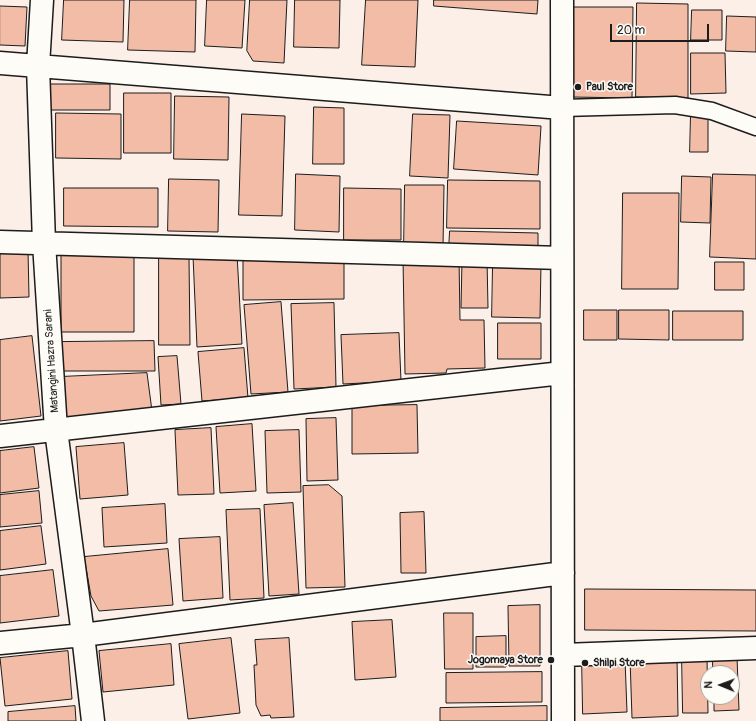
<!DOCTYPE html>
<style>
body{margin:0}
#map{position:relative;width:756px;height:721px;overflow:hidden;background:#fbefe7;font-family:Pangolin,sans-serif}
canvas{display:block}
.north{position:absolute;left:700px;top:665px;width:40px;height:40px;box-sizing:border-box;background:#fdfcf7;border:1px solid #a3a29f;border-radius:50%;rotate:271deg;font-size:11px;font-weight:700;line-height:16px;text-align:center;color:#1c1c1c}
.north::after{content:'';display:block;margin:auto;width:14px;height:18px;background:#1c1c1c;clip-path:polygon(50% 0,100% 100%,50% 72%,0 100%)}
.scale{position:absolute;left:610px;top:24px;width:99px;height:18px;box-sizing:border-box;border:2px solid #1c1c1c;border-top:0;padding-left:5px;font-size:12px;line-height:14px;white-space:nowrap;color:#1c1c1c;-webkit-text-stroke:3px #fdfcf7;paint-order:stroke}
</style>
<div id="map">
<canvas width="756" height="721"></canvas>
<div class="north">N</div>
<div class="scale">20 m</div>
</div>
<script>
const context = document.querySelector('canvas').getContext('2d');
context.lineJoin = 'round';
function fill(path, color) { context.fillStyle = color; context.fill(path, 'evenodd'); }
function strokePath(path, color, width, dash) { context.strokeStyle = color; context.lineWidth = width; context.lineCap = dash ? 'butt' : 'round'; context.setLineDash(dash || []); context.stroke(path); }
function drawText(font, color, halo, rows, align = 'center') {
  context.font = font + ' Pangolin,sans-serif'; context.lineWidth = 3; context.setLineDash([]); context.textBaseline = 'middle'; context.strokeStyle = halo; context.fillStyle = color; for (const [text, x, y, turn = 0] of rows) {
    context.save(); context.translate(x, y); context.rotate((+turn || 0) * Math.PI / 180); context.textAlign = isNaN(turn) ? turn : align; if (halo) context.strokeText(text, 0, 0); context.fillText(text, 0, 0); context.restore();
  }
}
const building = new Path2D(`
 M64,0h60l-1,42 -61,-2z
 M130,0h66l-1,52 -67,-2z
 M207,0h38l-3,48 -37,-2z
 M250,0h37l-3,63 -31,-2 -6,-10z
 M295,0h45l-1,48 -45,-1z
 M366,0h52l-3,67 -53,-2z
 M434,0h104l-1,14 -103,-8z
 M637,3l51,1v94l-52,-1z
 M0,6l27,1 -2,39 -25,-1z
 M572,7h61l-1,91 -60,-1z
 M692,10h30v30h-31z
 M727,16l29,1v35l-30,-1z
 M691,53h34l1,40 -35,1z
 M49,84h61v26h-61z
 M124,93h47v60h-47z
 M175,96l54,1 -1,63 -54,-1z
 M314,107l30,1v56h-31z
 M691,112h17v40h-18z
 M56,113l65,1v45l-65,-1z
 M242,114l43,2 -3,100 -43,-1z
 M413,114l37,1 -2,63 -38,-2z
 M457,121l84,5 -3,49 -84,-6z
 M296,174l44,2 -1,56 -44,-2z
 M713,174l43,1v84l-46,-2z
 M682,176l29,1 -1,46 -29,-1z
 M169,179l50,1 -1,52 -50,-1z
 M448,180l92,1v48l-93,-1z
 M405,185h39l-1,63 -39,-1z
 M64,188h94v39l-94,-1z
 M344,188l57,1v51h-57z
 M623,193h56l-1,96h-56z
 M450,231l88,2v18l-89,-2z
 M28,250l1,47 -29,1v-47z
 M134,253v79h-73v-78z
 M237,254l5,90 -45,3 -4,-91z
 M344,255v44l-101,1v-44z
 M159,257h30l1,88h-31z
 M459,257l1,63h24l1,48 -38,1 -1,4 -41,1 -2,-116z
 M487,259l1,49h-27l1,-48z
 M715,262h29v28h-29z
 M493,263l48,1 -1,54 -48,-1z
 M281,302l7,90 -37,2 -7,-89z
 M334,303l2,84 -42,2 -3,-85z
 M584,310h33v30h-33z
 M619,310h50v30l-50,-1z
 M673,311h70v29h-70z
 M498,323h43v36h-43z
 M399,333l2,48 -58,3 -2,-49z
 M32,336l9,80 -41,5v-81z
 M154,341l1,30h-95v-29z
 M244,348l4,50 -46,3 -4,-49z
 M177,356l4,48 -20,1 -3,-48z
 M147,373l5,38 -88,13 -5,-47z
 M417,405l1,48 -66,1v-48z
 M336,418l2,62 -31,1 -1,-62z
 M252,424l4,67 -36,2 -4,-66z
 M211,428l3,66 -36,1 -3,-65z
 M299,430l2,62 -34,1 -2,-62z
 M124,443l4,52 -48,4 -4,-52z
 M34,447l5,41 -39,5v-42z
 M329,485l13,11 3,91 -39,1 -3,-102z
 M39,491l3,32 -42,4v-32z
 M293,503l6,91 -30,2 -5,-91z
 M165,504l2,39 -63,4 -2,-39z
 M260,509l4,89 -34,2 -4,-90z
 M424,512l2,61h-25l-1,-60z
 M41,526l5,38 -46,6v-39z
 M220,537l3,61 -40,3 -4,-62z
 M168,549l5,56 -74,6 -8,-15 -7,-39z
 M53,570l6,46 -59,7v-47z
 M585,589l171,1v41l-171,-1z
 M540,605v61h-31l-1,-60z
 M444,613h29v56h-28z
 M392,620l4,57 -41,3 -3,-58z
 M506,636v31h-30v-30z
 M231,638l9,75 -52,6 -9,-75z
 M289,638l5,79 -23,1 -1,-3 -9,1 -5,-11 -2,-40h3l-2,-25z
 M171,644l3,41 -71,7 -4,-41z
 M68,651l4,48 -67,7 -5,-48z
 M677,657l1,59 -46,2 -2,-60z
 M713,657h24l2,53 -25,1v-14h18v-24h-19z
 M682,658h25l1,55h-25z
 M582,659h43l2,53 -44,2z
 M542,672v30l-96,1v-30z
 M75,706l1,15h-68v-9z
 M547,706v15h-107v-13z`);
const service = new Path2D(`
 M562,108l113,-3 37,6 44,16`);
const minor = new Path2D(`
 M42,0l-4,66 6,177 12,187 27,205 10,86
 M562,0l1,721
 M0,63l562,45
 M0,242l562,16
 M0,436l562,-63
 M0,643l83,-8 480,-62
 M563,655l193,-7`);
const markers = [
 [578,87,4,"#1c1c1c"],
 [551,660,4,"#1c1c1c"],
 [585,663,4,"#1c1c1c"]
];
const poiNames = [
 ["Paul Store",586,87],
 ["Jogomaya Store",543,660,"right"],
 ["Shilpi Store",593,663]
];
const streetNames = [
 ["Matangini Hazra Sarani",52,361,-94]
];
fill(building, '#f2bca6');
strokePath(building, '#1c1c1c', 1);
strokePath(service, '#1c1c1c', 19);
strokePath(minor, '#1c1c1c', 25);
strokePath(service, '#fdfcf7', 16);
strokePath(minor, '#fdfcf7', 22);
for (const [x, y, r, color] of markers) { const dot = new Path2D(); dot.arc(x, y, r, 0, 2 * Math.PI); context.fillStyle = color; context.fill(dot); strokePath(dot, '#fdfcf7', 1.5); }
drawText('bold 11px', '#1c1c1c', '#fdfcf7', poiNames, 'left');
drawText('11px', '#1c1c1c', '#fdfcf7', streetNames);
</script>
